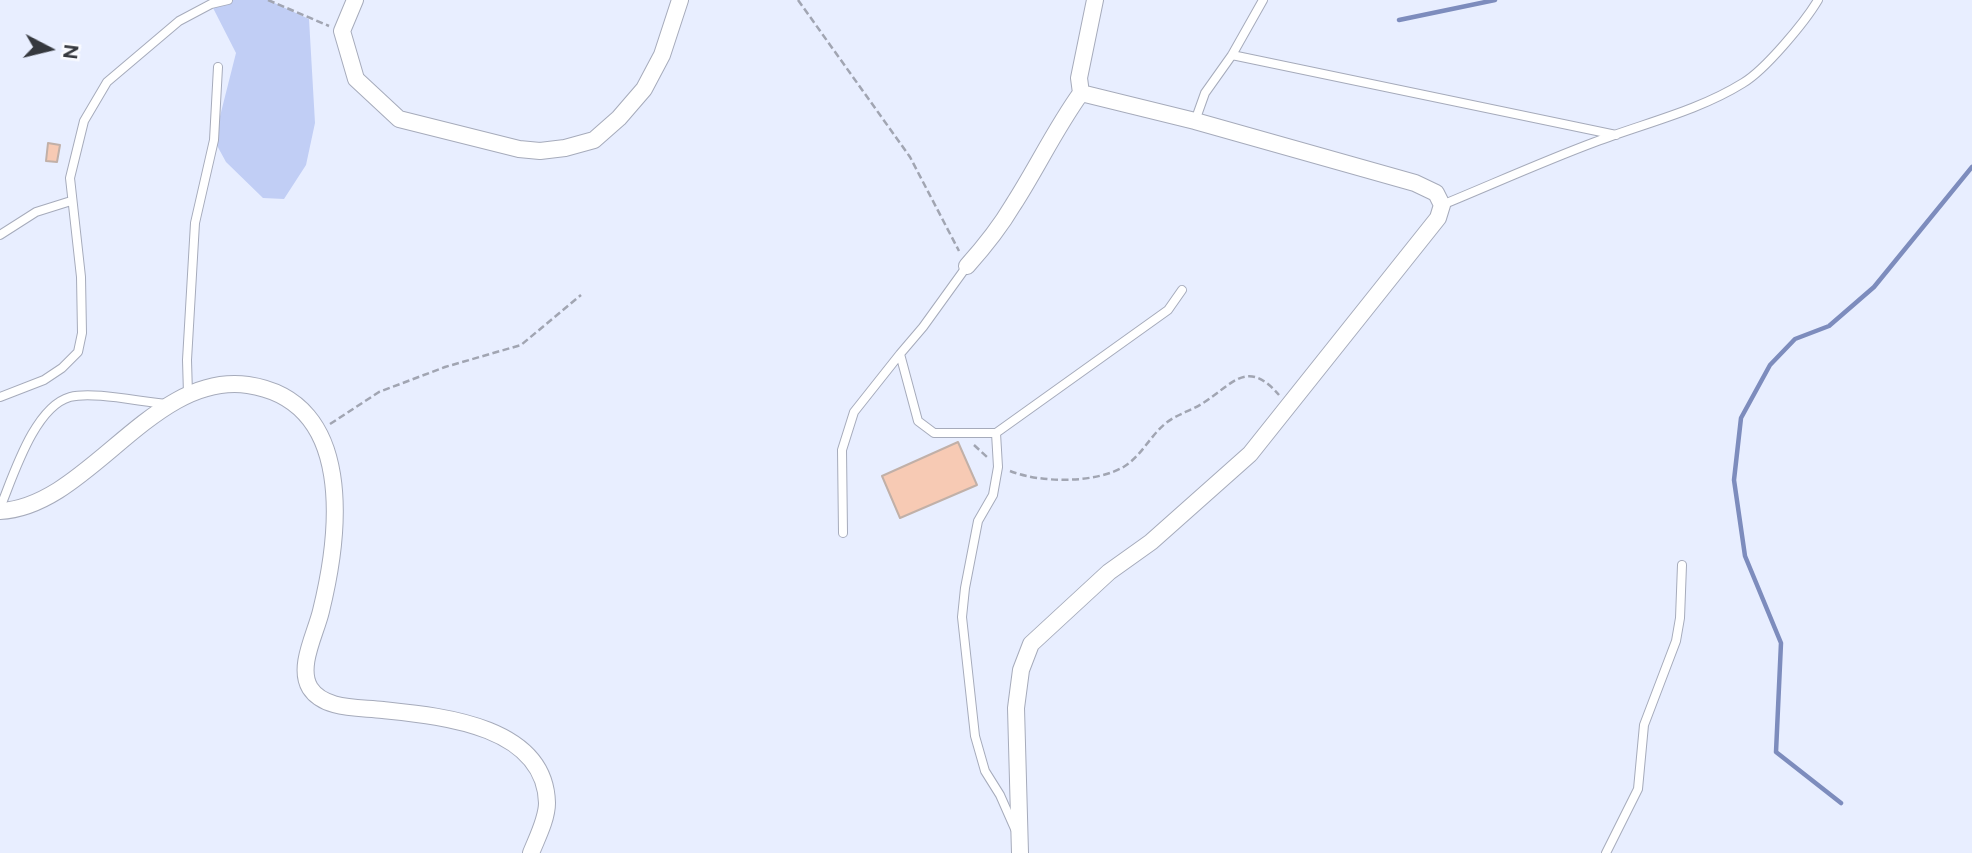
<!DOCTYPE html>
<style>
body{margin:0}
#map{position:relative;width:1972px;height:853px;overflow:hidden;background:#e8eeff;font-family:Figtree,sans-serif}
canvas{display:block}
.north{position:absolute;left:14px;top:14px;width:70px;height:70px;-webkit-text-stroke:5px #fafbff;paint-order:stroke;rotate:97deg;font-size:19px;font-weight:700;line-height:28px;text-align:center;color:#35383e}
.north::after{content:'';display:block;margin:auto;width:24px;height:32px;background:#35383e;clip-path:polygon(50% 0,100% 100%,50% 72%,0 100%)}
</style>
<div id="map">
<canvas width="1972" height="853"></canvas>
<div class="north">N</div>
</div>
<script>
const context = document.querySelector('canvas').getContext('2d');
context.lineJoin = 'round';
function fill(path, color) { context.fillStyle = color; context.fill(path, 'evenodd'); }
function strokePath(path, color, width, dash) { context.strokeStyle = color; context.lineWidth = width; context.lineCap = dash ? 'butt' : 'round'; context.setLineDash(dash || []); context.stroke(path); }
const green = new Path2D(`
 M228,0h40l41,19 6,104 -9,42 -22,34 -21,-1 -37,-36 -12,-22 22,-87 -25,-49z`);
const stream = new Path2D(`
 M1399,20l96,-20
 M1841,803l-65,-51 5,-109 -36,-87 -11,-76 7,-62 29,-53 25,-26 34,-13 45,-39 98,-120`);
const building = new Path2D(`
 M48,143l12,2 -3,17 -11,-1z
 M958,442l19,43 -77,33 -18,-42z`);
const path = new Path2D(`
 M268,0l61,26
 M798,0l112,157 49,94
 M330,424l49,-32 66,-25 76,-22 60,-50
 M974,445l13,12
 M1010,471c30,12 86,13 115,-5 17,-11 25,-30 41,-43 11,-9 25,-12 37,-20 30,-19 44,-45 76,-8`);
const service = new Path2D(`
 M1232,55l384,80
 M1195,121l10,-28 27,-38 31,-55
 M1442,205c51,-21 102,-44 153,-63 50,-19 103,-31 148,-59 22,-13 62,-61 75,-83
 M0,235l36,-23 35,-11
 M967,266l-44,61 -23,27 18,67 16,12h62l2,34 -5,28 -15,26 -13,67 -3,29 13,119 10,35 15,24 15,34
 M188,394l-1,-34 8,-137 19,-83 4,-73
 M0,397l44,-17 18,-12 16,-16 4,-19 -1,-56 -11,-99 14,-57 23,-39 72,-61 32,-17 17,-4
 M996,433l172,-123 14,-20
 M0,508c13,-31 34,-101 70,-111 23,-6 71,5 97,7
 M843,533l-1,-83 12,-38 46,-58
 M1606,853l32,-64 6,-64 32,-84 4,-23 2,-53`);
const minor = new Path2D(`
 M355,0l-13,31 14,48 43,40 120,30 21,2 25,-3 29,-8 25,-22 25,-29 18,-34 18,-55
 M967,266c17,-19 33,-39 46,-61 24,-37 42,-76 68,-112l-2,-15 16,-78
 M0,511c88,-4 152,-140 248,-126 108,16 92,149 73,226 -5,22 -24,56 -11,77 14,22 49,19 73,22 57,6 162,15 164,93 0,16 -10,35 -16,50
 M1020,853l-4,-145 5,-38 10,-26 78,-72 42,-30 99,-88 188,-236 4,-13 -6,-12 -21,-10 -220,-62 -114,-28`);
fill(green, '#c1cef5');
strokePath(stream, '#7d8cbd', 4.5);
fill(building, '#f7cab4');
strokePath(building, '#c1b0a8', 2);
strokePath(service, '#a6abbb', 10);
strokePath(minor, '#a6abbb', 18);
strokePath(path, '#a1a5b2', 2.5, [7, 3.5]);
strokePath(service, '#fff', 8);
strokePath(minor, '#fff', 16);
</script>
